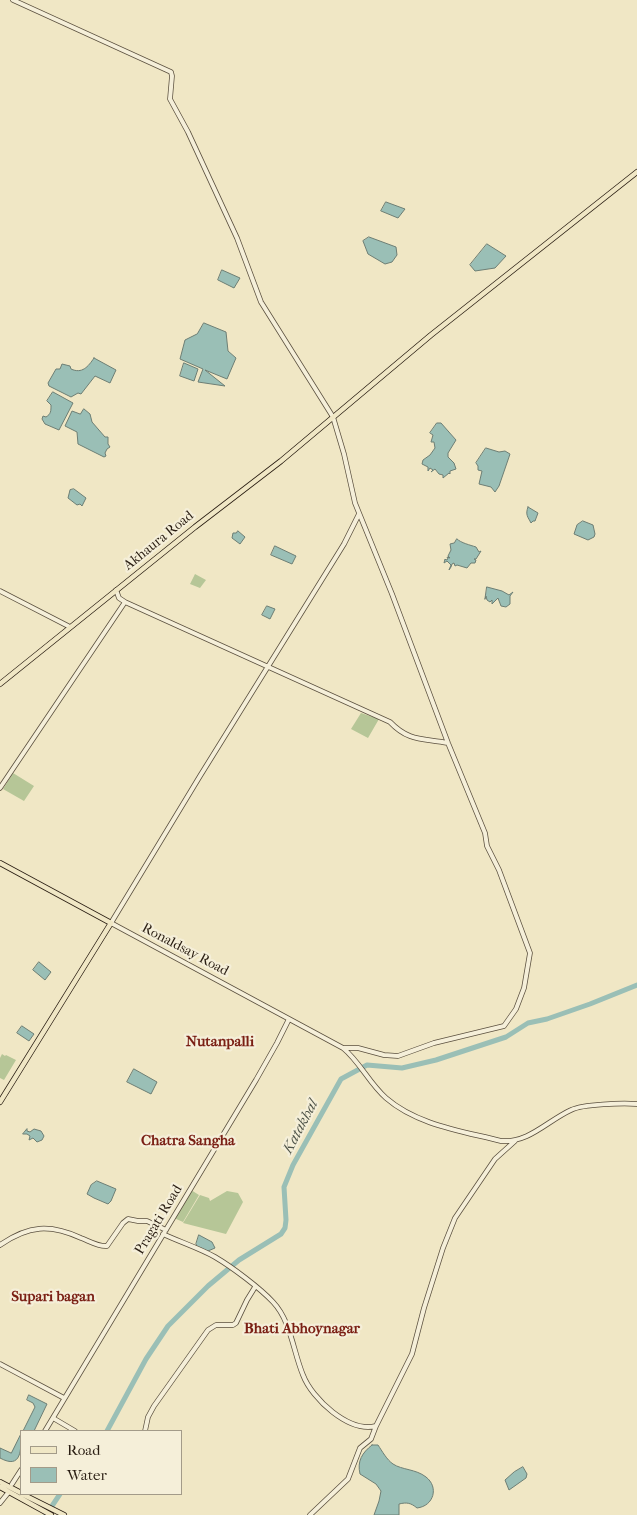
<!DOCTYPE html>
<style>
body{margin:0}
#map{position:relative;width:637px;height:1515px;overflow:hidden;background:#f0e7c5;font-family:"IM FELL French Canon",serif}
canvas{display:block}
.legend{position:absolute;left:20px;top:1430px;width:162px;height:65px;box-sizing:border-box;background:#f5efd9;border:1px solid #a39b89;margin:0;padding:6px 9px;list-style:none;font-size:15px;color:#291d12}
.legend li{display:flex;align-items:center;gap:10px;height:25px}
.legend b{width:25px;border:1px solid #a39b89}
</style>
<div id="map">
<canvas width="637" height="1515"></canvas>
<ul class="legend">
<li><b style="height:6px;background:#f0e7c5"></b>Road</li>
<li><b style="height:14px;background:#9abfb6"></b>Water</li>
</ul>
</div>
<script>
const context = document.querySelector('canvas').getContext('2d');
context.lineJoin = 'round';
function fill(path, color) { context.fillStyle = color; context.fill(path, 'evenodd'); }
function strokePath(path, color, width, dash) { context.strokeStyle = color; context.lineWidth = width; context.lineCap = dash ? 'butt' : 'round'; context.setLineDash(dash || []); context.stroke(path); }
function drawText(font, color, halo, rows, align = 'center') {
  context.font = font + ' "IM FELL French Canon",serif'; context.lineWidth = 4.5; context.setLineDash([]); context.textBaseline = 'middle'; context.strokeStyle = halo; context.fillStyle = color; for (const [text, x, y, turn = 0] of rows) {
    context.save(); context.translate(x, y); context.rotate((+turn || 0) * Math.PI / 180); context.textAlign = isNaN(turn) ? turn : align; if (halo) context.strokeText(text, 0, 0); context.fillText(text, 0, 0); context.restore();
  }
}
const green = new Path2D(`
 M195,574l11,6 -6,8 -10,-4z
 M361,713l18,6 -11,19 -17,-9z
 M13,773l21,13 -10,15 -21,-12z
 M2,1054l3,2 1,-1 10,5 -12,20 -4,-2v-20z
 M191,1190l8,5 -16,27 -9,-4z
 M227,1191l11,2 5,9 -17,32 -43,-11 17,-28 9,3 1,3z`);
const water = new Path2D(`
 M386,202l19,7 -7,9 -17,-7z
 M369,237l27,10 1,8 -5,7 -7,2 -17,-10 -5,-13z
 M487,244l19,12 -11,12 -20,3 -5,-6z
 M222,270l18,8 -6,10 -16,-8z
 M204,323l22,9 2,19 8,7 -9,21 -22,-9 20,16 -27,-4 5,-13 -23,-10 5,-19 12,-6z
 M94,358l22,12 -6,13 -15,-7 -14,18 -3,-1 -7,4 -22,-11 -1,-3 8,-14h4l2,-5 8,2 1,3c11,5 17,-2 23,-11z
 M184,363l14,6 -4,12 -14,-5z
 M53,392l20,11 -14,27 -14,-6 -3,-5 1,-3 3,1c5,-3 5,-6 5,-12l-4,-4z
 M84,409l6,5 2,8 13,15h3v7l2,3 -3,2 -2,4 1,3 -2,1 -26,-13 -1,-12 -12,-6 7,-15 8,3z
 M437,423h4l15,17 -8,13v4l6,6 2,6 -6,2v3l-1,-1 -6,5v-3l-4,-1 -4,-5 -4,3 2,-2 -3,-2 -2,3v-4l-6,-3 1,-4 7,-5 5,-7 -1,-6h-3l2,-7 -3,-2z
 M486,448l13,4 6,-1 5,3 -11,32 -4,6 -4,-5 -12,-3 3,-13 -4,-1v-4l-2,-3z
 M74,489l12,9 -4,8 -2,-2 -3,1 -9,-7 2,-8z
 M528,507l10,6 -3,8h-2l-2,2c-3,-6 -6,-8 -3,-16z
 M583,521l10,4 2,9 -1,3 -6,3 -14,-6 3,-9z
 M238,531l7,6 -5,7 -8,-6 1,-5h3z
 M457,539c4,4 13,6 19,8l3,5 2,-1 -5,8h-2l2,1 -1,3h-4l-4,5 -10,-3 -2,1 -1,-3 -2,1 -1,3 -2,3 2,-5 -4,-4 -3,2 1,-4 1,1 2,-1 -1,-2 3,1 -2,-2 3,-6 -1,-6 4,-1z
 M275,546l21,10 -4,8 -21,-9z
 M487,587l15,4 7,4 4,-3 -3,4v8l-4,3 -5,-1 -3,-8 -6,6v-4l-2,2 -3,-2 -1,-4 -1,3z
 M267,606l8,3 -5,10 -8,-4z
 M39,962l12,10 -6,8 -12,-10z
 M22,1026l12,8 -5,7 -12,-8z
 M134,1069l23,13 -6,12 -24,-12z
 M27,1129v2l3,1 4,-3 7,2 3,5 -2,4 -5,2 -4,-4 -4,2 1,-4 -3,-2h-4z
 M97,1181l19,8 -5,12 -3,3 -14,-6 -7,-4 4,-9z
 M199,1235l13,7 3,6 -7,3 -11,-4 -1,-3z
 M29,1395l18,9 -13,27h-11l12,-24 -2,-4 -6,-3z
 M21,1434c0,15 1,36 -21,24v-10l11,5z
 M372,1445h6c4,6 9,15 15,19 9,6 23,5 33,13 13,10 8,29 -9,31 -6,-5 -10,-6 -18,-4v11h-25l5,-14 2,-10 -5,-7 -16,-10c-3,-13 2,-21 12,-29z
 M523,1467l4,7 -1,4 -17,12 -4,-10 9,-8z`);
const river = new Path2D(`
 M107,1431l39,-72 22,-33 40,-40 31,-26 42,-26 4,-6 1,-8 -2,-33 9,-22 48,-86 26,-14 35,3 34,-8 70,-23 22,-14 19,-4 43,-15 47,-19
 M46,1515l14,-21`);
const minor = new Path2D(`
 M13,0l158,72 1,4 -2,23 18,33 49,106 24,64 72,115 11,37 11,49 37,91 56,149 37,90 2,13 12,24 31,83 -6,35 -8,21 -12,17 -70,17 -36,13 -14,-1 -26,-7h-15
 M359,514l-15,30 -144,232 -89,147 232,125c17,14 26,35 43,50 31,27 76,33 115,43 28,2 46,-20 70,-31 12,-6 52,-7 66,-6
 M116,590l3,8 6,4 265,120c19,20 33,16 58,21
 M0,591l70,36
 M0,788l125,-186
 M163,1234c17,8 36,14 52,23 17,10 45,31 58,45 18,19 20,49 30,73 9,24 46,58 73,51
 M0,1245c29,-20 50,-21 81,-7 8,3 18,9 26,8l16,-23 5,-4 10,2h9l19,9
 M0,1364l64,34
 M53,1418l22,13
 M45,1431l211,-351 21,-37 12,-24
 M145,1431l3,-14 6,-11 54,-76 8,-5h17l3,-2 11,-23 8,-13
 M12,1484l9,-14
 M0,1503l8,-10
 M310,1515l38,-36 12,-31 11,-9 5,-13 36,-72 12,-46 19,-60 12,-30 40,-59 20,-18`);
const major = new Path2D(`
 M0,684l195,-157 86,-66 150,-126 206,-163
 M0,863l111,60 -111,179
 M0,1482l21,11
 M0,1487l51,28
 M22,1494l42,21`);
const streetNames = [
 ["Akhaura Road",159,541,-39],
 ["Ronaldsay Road",185,950,28],
 ["Pragati Road",159,1220,-59]
];
const neighbourhoodNames = [
 ["Nutanpalli",220,1042],
 ["Chatra Sangha",188,1141],
 ["Supari bagan",53,1297],
 ["Bhati Abhoynagar",302,1329]
];
const waterNames = [
 ["Katakhal",301,1127,-62]
];
fill(green, '#b6c697');
fill(water, '#9abfb6');
strokePath(water, '#6d7e74', 1);
strokePath(river, '#9abfb6', 5);
strokePath(minor, '#5b503f', 5.5);
strokePath(major, '#291d12', 6);
strokePath(minor, '#f5efd9', 4);
strokePath(major, '#f0e7c5', 4.5);
drawText('14px', '#291d12', '#f5efd9', streetNames);
drawText('bold 15px', '#7a1f14', '#f5efd9', neighbourhoodNames);
drawText('italic 15px', '#51564b', '#f5efd9', waterNames);
</script>
